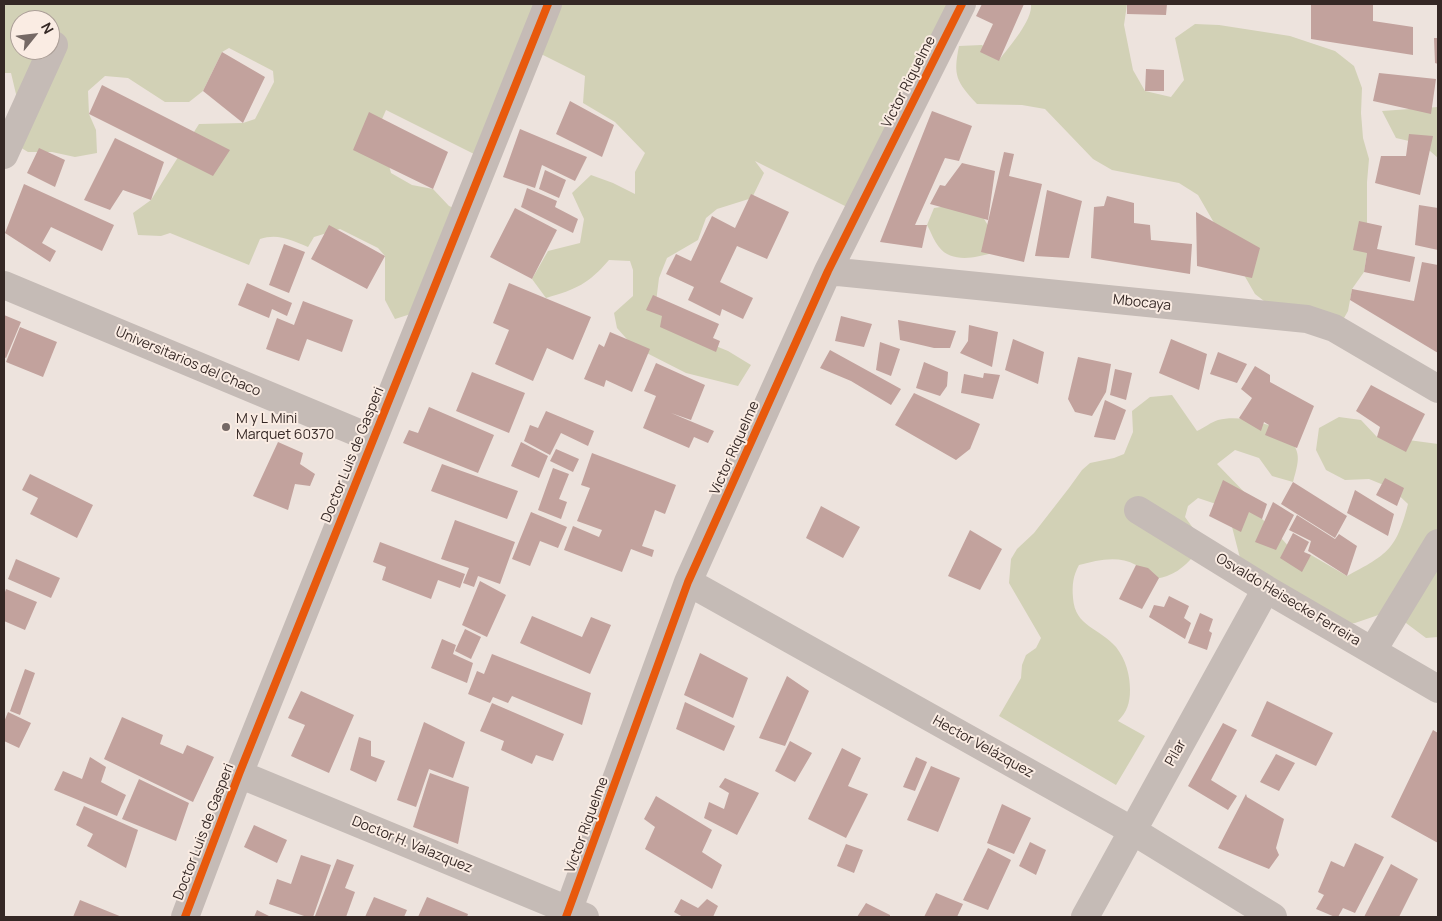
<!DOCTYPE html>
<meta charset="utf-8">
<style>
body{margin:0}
#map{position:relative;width:1442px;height:921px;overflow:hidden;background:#ede3dd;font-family:Manrope,sans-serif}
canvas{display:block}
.frame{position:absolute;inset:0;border:5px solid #352825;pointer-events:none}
.north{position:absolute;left:10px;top:10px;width:50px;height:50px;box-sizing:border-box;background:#faece3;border:1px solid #ab9e97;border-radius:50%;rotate:61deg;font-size:14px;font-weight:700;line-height:20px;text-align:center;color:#352825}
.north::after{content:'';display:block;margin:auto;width:18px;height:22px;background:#756965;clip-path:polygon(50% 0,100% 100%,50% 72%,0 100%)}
</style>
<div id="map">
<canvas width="1442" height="921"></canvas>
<div class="frame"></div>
<div class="north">N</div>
</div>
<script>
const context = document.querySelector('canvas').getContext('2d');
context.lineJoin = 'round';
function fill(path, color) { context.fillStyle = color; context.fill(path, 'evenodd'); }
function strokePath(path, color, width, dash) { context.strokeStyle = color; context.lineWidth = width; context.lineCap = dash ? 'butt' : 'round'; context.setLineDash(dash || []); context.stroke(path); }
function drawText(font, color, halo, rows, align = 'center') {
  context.font = font + ' Manrope,sans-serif'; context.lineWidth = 4; context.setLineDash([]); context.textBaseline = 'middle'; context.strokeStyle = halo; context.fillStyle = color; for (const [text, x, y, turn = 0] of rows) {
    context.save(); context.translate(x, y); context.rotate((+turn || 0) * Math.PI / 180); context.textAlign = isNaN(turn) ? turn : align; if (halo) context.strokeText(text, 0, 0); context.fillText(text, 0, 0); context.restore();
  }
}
const green = new Path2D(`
 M4,4h547l-77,150 -88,-44 -7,16 12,47 21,12 21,4 16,17 7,3 -39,103 -22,7 -10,-19v-44l-7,-8 -38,-19 -26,8 -6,10c-17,-7 -30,-14 -48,-8l-11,26 -79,-32 -9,3 -23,-1 -5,-22 18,-13 48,-76 44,-1 12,-4 19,-37 -1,-11 -44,-23 -7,4 -19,39 -14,11h-24l-37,-24 -23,-2 -17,15 1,23 7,16 1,23 -22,4 -23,-5h-24l-18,-11 6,-47 -5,-21h-7zM20,20h30v30h-30z
 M558,4h398l-103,206 -98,-49 9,12 -12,25 -35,11 -11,9 -8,22 -31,18 -8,20 -3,24 45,38 27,11 23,14 -13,21 -52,-13 -53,-27 -16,-18 -3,-15 19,-17v-26l-3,-9 -21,-1c-21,24 -32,29 -63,38l-14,-19 16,-28 32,-8 4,-24 -12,-26 19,-18 22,8 22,11v-22l10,-19 -30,-31 -32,-19 2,-27 -46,-23z
 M1031,4h96l-3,21 9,45 12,21 26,6 13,-17 -9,-42 20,-14 24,1 71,11 45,15 19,15 8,22 -1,25 2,25 6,21 -2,23v71l-3,19 -12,17 -4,22 -12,21 -45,-10 -36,-28 -57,-99 -19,-12 -67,-13 -19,-11 -48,-50 -23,-4 -45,-1c-21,-23 -24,-28 -18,-58l23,-1 17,15c10,-13 34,-40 32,-56z
 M1438,107v51l-16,-14 -26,-6 -14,-27z
 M961,204l22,13 11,19 -2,17c-17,5 -41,10 -53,-6 -5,-6 -8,-15 -12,-22l7,-17z
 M1172,395l25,36c7,-3 14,-9 21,-11 23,-6 44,4 66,9 16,24 17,25 9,53l-21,-6 -13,-18 -24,-8 -18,14 33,34 12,21 12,11 16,18 21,7 36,21c41,-22 49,-26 61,-72l-17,-16 -22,-9 -24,1 -19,-10 -10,-20 3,-22 20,-11 22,3 16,17h9l52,7v193l-12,1 -36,-27 -35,12 -14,2 -101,-67 -9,-35 -15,-19 -18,-6 -10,8 -3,11 13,18 4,12c-11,12 -19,23 -35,29 -4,1 -8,3 -12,2 -8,-2 -12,-9 -19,-13 -18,-10 -38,-5 -57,0 -6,11 -7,20 -6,33 2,29 27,30 43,49 10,13 14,28 14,43 0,13 -3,22 -12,31l27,15 -29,49 -117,-69 22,-38 1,-13 4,-10 10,-7 5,-10 -32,-55 2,-24 6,-10 17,-16 35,-45 13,-18 8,-7 24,-5 10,-4 9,-22 -1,-21 18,-14z`);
const building = new Path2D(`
 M982,4h42l-25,57 -19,-9 13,-28 -17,-8z
 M1127,4h40l-1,11 -39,-1z
 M1311,4h56l6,1v16l40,6v28l-102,-16z
 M1434,38h4v26l-3,-1z
 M222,52l43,25 -22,46 -40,-32z
 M1146,69l18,1v21h-19z
 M1379,73l57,6 -5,35 -58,-13z
 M102,85l128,65 -17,26 -124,-62z
 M570,101l44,24 -12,32 -46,-23z
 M932,111l40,15 -13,35 -14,-3 -30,67h12l-5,23 -42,-6z
 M369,112l79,40 -15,37 -80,-39z
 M520,129l67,28 -12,24 -33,-16 -7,23 -32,-11z
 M1409,134l24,2 -13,59 -45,-12 6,-27h25z
 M115,138l49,24 -13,38 -28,-10 -13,20 -26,-10z
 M39,148l26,12 -10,27 -28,-14z
 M1004,152l10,2 -5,22 33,8 -18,78 -43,-10z
 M962,163l33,8 -7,49 -58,-16 10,-19 5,1z
 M545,170l21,10 -7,18 -20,-9z
 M24,184l90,41 -12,26 -51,-24 -9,16 14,8 -6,11 -45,-29z
 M527,188l30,13 -2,6 23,12 -5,14 -52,-26z
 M1047,190l35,11 -13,57 -34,-2z
 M751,194l38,18 -22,47 -30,-13 -17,36 33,16 -10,21 -21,-10 -2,7 -32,-16 6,-13 -28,-13 10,-20 15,7 21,-45 23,12z
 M1107,196l27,7v20l16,2 1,15 41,4 -2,30 -99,-16 3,-51 10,-1z
 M1419,205l19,3v42l-23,-5z
 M515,208l42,22 -25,49 -42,-22z
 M1196,212l64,36 -8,30 -55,-12z
 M1359,221l23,5 -5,23 38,8 -5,25 -46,-10 3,-19 -14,-3z
 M329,225l56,31 -18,33 -56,-30z
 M284,244l21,8 -16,41 -20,-8z
 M1422,262l16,3v88l-88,-53 2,-11 62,12z
 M247,283l45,20 -5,13 -15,-7 -3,9 -31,-13z
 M509,283l82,34 -18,43 -26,-12 -14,33 -38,-17 14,-34 -16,-7z
 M653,295l66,29 -6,14 7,3 -4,11 -56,-25 2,-11 -16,-6z
 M303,301l50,19 -11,32 -35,-13 -8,22 -33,-12 11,-31 17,7z
 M4,315l17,7 -15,36 -2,-1z
 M841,316l31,8 -8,23 -29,-6z
 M898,320l58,11 -6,17h-16l-34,-8z
 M969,325l29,7 -6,35 -32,-14 8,-12z
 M20,327l37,15 -14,35 -37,-15z
 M610,332l40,17 -18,43 -26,-12 -2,7 -20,-8 15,-35 5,3z
 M1013,339l31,13 -6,32 -33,-14z
 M1171,339l36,15 -8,36 -40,-17z
 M880,342l20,7 -9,27 -15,-6z
 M830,350l71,39 -10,16 -40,-24 -31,-13z
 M1218,352l29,12 -10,19 -27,-9z
 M1078,357l33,7 -5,28 -14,24 -17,-4 -7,-13z
 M924,362l24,10 -1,14 -7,10 -24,-8z
 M656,363l49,22 -14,35 -20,-7 43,18 -6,12 -14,-6 -5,11 -46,-20 13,-32 -12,-5z
 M1255,366l15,9v7l44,24 -17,42 -32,-13 4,-10 -5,-3 -3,9 -22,-13 13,-20 -11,-9z
 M1115,369l17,4 -6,27 -16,-5z
 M472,372l53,21 -16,40 -53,-22z
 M984,373l16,2 -7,24 -32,-6 3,-19 19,4z
 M1371,385l54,29 -19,38 -29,-15 3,-10 -24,-16z
 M914,393l66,31 -10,25 -14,11 -61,-35z
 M1105,400l21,10 -11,30 -21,-3z
 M429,407l65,28 -16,38 -75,-30 6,-13 9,3z
 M546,411l48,20 -6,15 -27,-13 -11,22 -26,-14 6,-16 8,3z
 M278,442l25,11 -3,11 15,10 -5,12 -15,-2 -7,26 -35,-14z
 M521,442l27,14 -9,22 -28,-12z
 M556,449l23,10 -6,13 -23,-11z
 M592,453l84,32 -11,29 -10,-4 -13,36 12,4 -2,7 -21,-8 -9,23 -58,-22 9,-24 26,11 3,-7 -25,-9 13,-33 -9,-3z
 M442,464l76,27 -11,28 -76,-28z
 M553,468l16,6 -10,25 8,3 -6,17 -23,-9z
 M30,474l63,31 -16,33 -47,-24 8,-16 -16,-8z
 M1385,478l19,10 -7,18 -21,-11z
 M1223,480l44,24 -5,15 -13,-7 -8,20 -32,-16z
 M1293,482l54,34 -12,22 -54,-34z
 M1355,490l39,24 -6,22 -41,-23z
 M1273,502l21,13 -18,35 -21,-8z
 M821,506l39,21 -17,31 -37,-20z
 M531,512l36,15 -9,21 -18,-7 -10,25 -18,-7z
 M1297,515l38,24 4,-5 18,12 -10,30 -39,-25 3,-10 -22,-11z
 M455,520l60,22 -15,42 -22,-8 -4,11 -11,-4 6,-15 -28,-9z
 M970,530l32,19 -22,41 -32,-14z
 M1293,533l16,9 -5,10 7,3 -9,17 -22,-14z
 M380,542l85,32 -5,14 -22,-8 -7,19 -49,-19 4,-13 -13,-5z
 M16,559l44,19 -9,20 -43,-19z
 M1136,565l12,3 11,10 -17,31 -23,-10z
 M480,581l26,14 -19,42 -25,-12z
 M6,589l31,13 -12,28 -21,-9v-26z
 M1169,596l20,10 -5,12 7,5 -6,16 -36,-22 5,-12 10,2z
 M1200,613l13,6 -4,12 3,2 -5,17 -19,-7z
 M532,616l50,21 9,-20 20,8 -21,49 -70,-31z
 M465,629l16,8 -10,22 -16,-8z
 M442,639l14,6 -3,9 20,9 -6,20 -36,-15z
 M700,653l48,25 -15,40 -49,-23z
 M492,654l99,39 -9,32 -70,-29 -4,7 -15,-6 -3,6 -22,-9 9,-23 7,3z
 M25,669l10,4 -15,42 -10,-4z
 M787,676l22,15 -24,55 -26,-8z
 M301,691l53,24 -25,58 -38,-17 14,-31 -17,-7z
 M1267,701l66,32 -17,33 -65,-30z
 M685,702l50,24 -11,25 -48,-22z
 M492,703l72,31 -11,27 -17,-6 -4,9 -31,-14 3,-9 -24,-10z
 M8,712l23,11 -12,25 -15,-7v-19z
 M122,717l41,18 -3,9 23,10 4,-9 27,12 -21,45 -89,-43z
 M424,722l41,20 -12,36 -24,-9 -13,38 -19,-7z
 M1223,723l14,7 -26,50 26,16 -9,14 -40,-24z
 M1433,730l5,3v110l-47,-26z
 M359,737l12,4v15l14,5 -9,21 -26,-12z
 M790,741l22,12 -17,29 -20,-11z
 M842,748l19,10 -13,28 20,8 -22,44 -38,-19z
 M1276,754l19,9 -16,28 -19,-9z
 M90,757l16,10 -5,15 25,13 -9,21 -63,-26 9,-19 19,8z
 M916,757l11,5 -12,29 -12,-4z
 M931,766l29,12 -22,54 -31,-12z
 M430,773l39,14 -11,57 -45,-17z
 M725,778l34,15 -22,42 -33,-17 5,-16 15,7 5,-16 -10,-6z
 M139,779l50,24 -13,38 -54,-22z
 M1246,794l1,3 37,22 -8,29 3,7 -10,14 -51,-21z
 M656,796l56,34 -10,22 20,13 -10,24 -67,-40 10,-22 -11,-8z
 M1002,804l29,14 -17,36 -27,-11z
 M84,806l54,24 -12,38 -39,-22 6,-12 -17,-9z
 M254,825l33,15 -10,23 -33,-16z
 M1030,842l16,8 -10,25 -17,-9z
 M1355,843l29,14 -29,56 -12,-5 -5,9h-3l-19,-8 8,-14 -6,-3 13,-31 13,6z
 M846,844l17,6 -9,23 -17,-7z
 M988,848l23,12 -23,50 -25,-10z
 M301,855l30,10 -18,52h-6l-38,-13 8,-25 14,5z
 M337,859l17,6 -9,23 10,4 -9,25h-27l-4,-1z
 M1391,864l27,15 -19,38h-35z
 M936,893l27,11 -6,13h-33z
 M374,897l33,13 -3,7h-39z
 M427,897l41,17 -1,3h-49z
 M681,899l17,9 9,-9 11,7 -5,11h-30l-9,-5z
 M80,900l42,17h-49z
 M866,903l24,12v2h-33z
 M257,910l14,7h-17z`);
const minor = new Path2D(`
 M4,155l50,-110
 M828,271l479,48 27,9 104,61
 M4,285l369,154
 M1138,510l128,79 172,100
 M688,582l445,249 140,86
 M1373,650l65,-107
 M239,774l346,143
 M185,917l54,-143 309,-770
 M566,917l122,-335 140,-311 134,-267
 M1085,917l181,-328`);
const cycleway = new Path2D(`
 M185,917l54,-143 309,-770
 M566,917l122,-335 140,-311 134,-267`);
const markers = [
 [226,427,5,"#756965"]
];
const streetNames = [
 ["Victor Riquelme",909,82,-63],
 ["Mbocaya",1142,303,6],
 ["Universitarios del Chaco",188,362,23],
 ["Victor Riquelme",735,448,-66],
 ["Doctor Luis de Gasperi",353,455,-68],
 ["Osvaldo Heisecke Ferreira",1288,600,31],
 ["Hector Velázquez",983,747,29],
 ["Pilar",1176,753,-61],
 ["Victor Riquelme",587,825,-70],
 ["Doctor Luis de Gasperi",204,832,-69],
 ["Doctor H. Valazquez",412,845,22]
];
const poiNames = [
 ["M y L Mini",236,419],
 ["Marquet 60370",236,435]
];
fill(green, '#d2d1b6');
fill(building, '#c2a29d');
strokePath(minor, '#c5bbb6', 28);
strokePath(cycleway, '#e8590c', 8);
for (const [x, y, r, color] of markers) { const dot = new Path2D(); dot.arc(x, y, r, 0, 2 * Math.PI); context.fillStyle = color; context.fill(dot); strokePath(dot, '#faece3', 2); }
drawText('14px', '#352825', '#faece3', streetNames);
drawText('14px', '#352825', '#faece3', poiNames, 'left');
</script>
